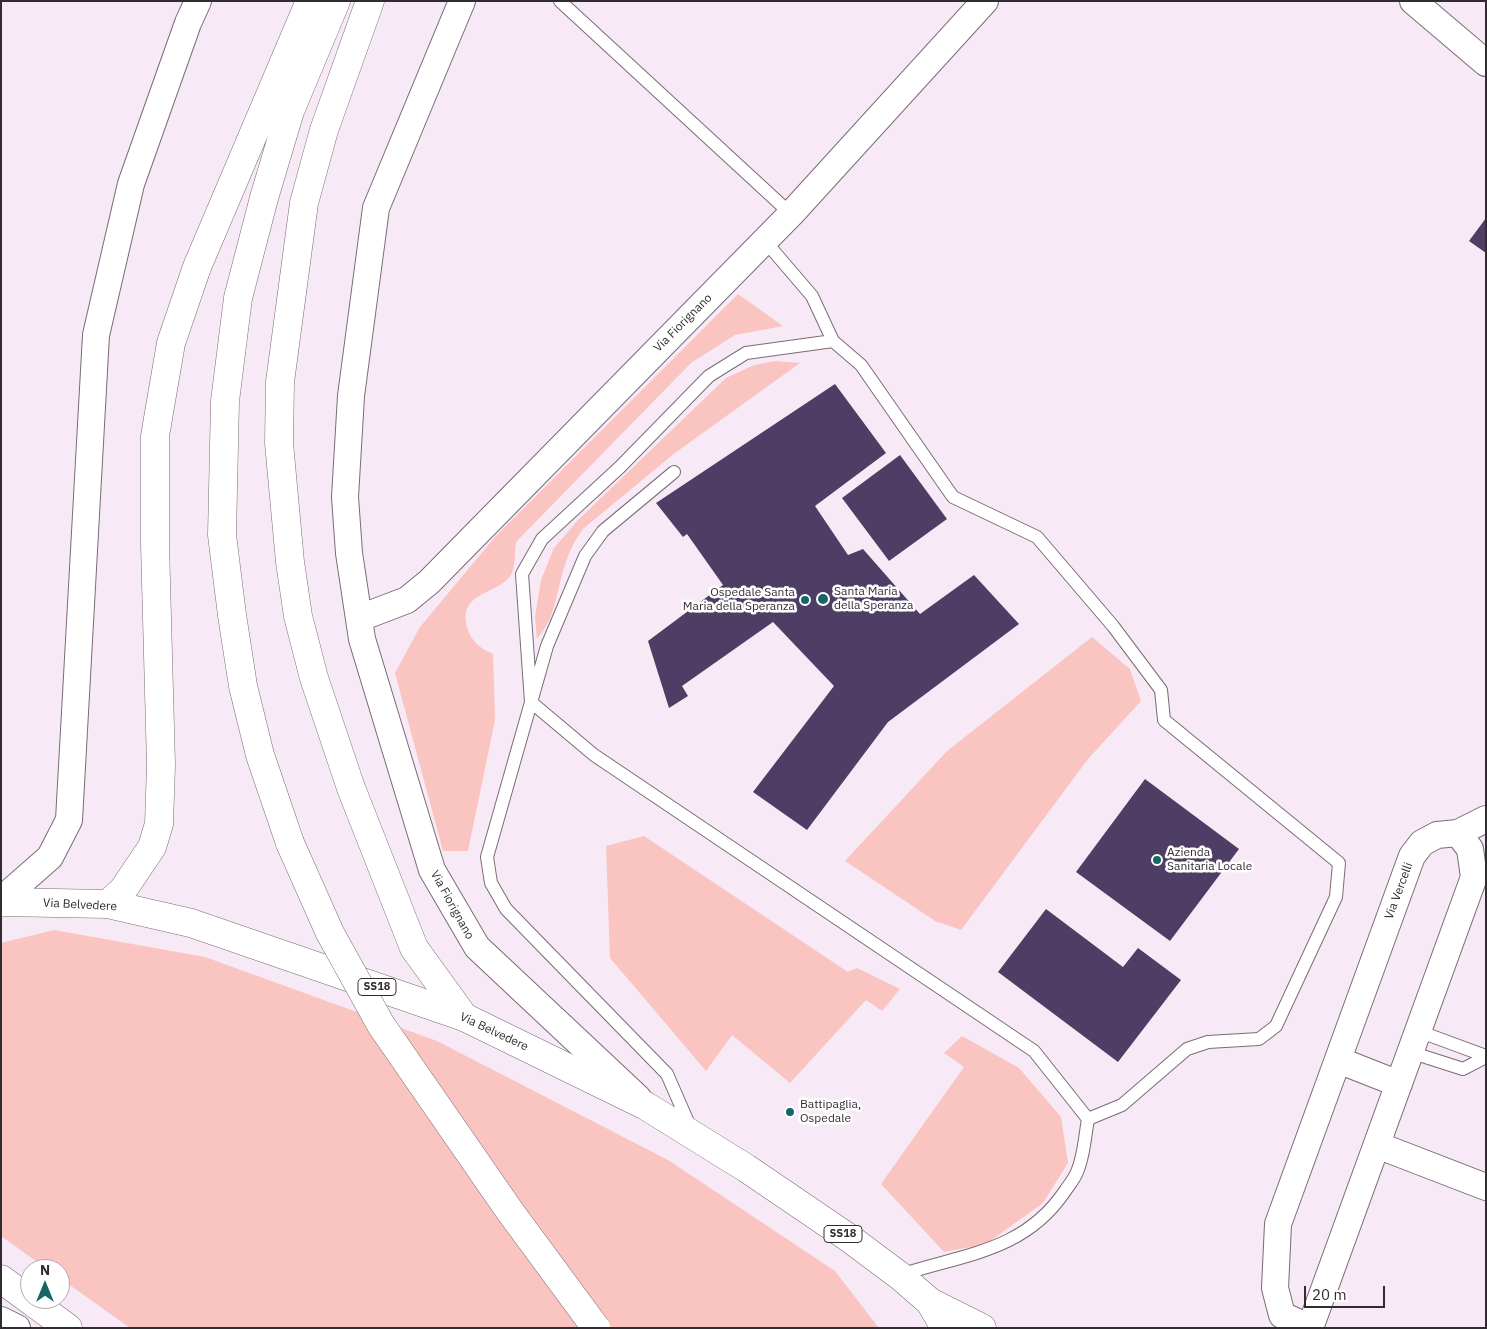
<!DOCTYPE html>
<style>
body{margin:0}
#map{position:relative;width:1487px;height:1329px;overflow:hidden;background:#f7eaf6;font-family:"IBM Plex Sans",sans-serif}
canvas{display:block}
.frame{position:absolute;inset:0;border:2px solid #312c31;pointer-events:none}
.north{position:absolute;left:20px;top:1259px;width:50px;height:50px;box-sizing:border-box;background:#fff;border:1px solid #adabad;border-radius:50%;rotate:0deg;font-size:14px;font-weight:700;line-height:20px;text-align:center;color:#312c31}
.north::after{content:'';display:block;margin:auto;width:18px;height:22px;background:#176666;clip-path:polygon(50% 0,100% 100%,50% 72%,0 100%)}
.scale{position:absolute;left:1304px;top:1286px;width:81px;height:22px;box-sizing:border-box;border:2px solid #312c31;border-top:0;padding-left:6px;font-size:15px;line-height:18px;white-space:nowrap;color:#312c31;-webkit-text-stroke:4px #fff;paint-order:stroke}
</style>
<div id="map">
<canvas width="1487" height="1329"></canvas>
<div class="frame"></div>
<div class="north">N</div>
<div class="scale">20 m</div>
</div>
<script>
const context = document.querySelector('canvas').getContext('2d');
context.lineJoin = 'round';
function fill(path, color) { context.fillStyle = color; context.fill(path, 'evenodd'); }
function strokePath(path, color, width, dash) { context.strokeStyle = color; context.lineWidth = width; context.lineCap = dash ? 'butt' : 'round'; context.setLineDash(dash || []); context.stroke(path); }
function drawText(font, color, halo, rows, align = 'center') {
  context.font = font + ' "IBM Plex Sans",sans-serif'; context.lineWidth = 5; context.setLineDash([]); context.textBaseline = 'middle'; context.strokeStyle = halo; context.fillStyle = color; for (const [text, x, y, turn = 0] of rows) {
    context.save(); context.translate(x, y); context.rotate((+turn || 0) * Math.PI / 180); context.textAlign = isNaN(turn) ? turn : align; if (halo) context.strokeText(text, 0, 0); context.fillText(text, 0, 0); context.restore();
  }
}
const green = new Path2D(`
 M738,294l45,32 -48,9 -44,28 -175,179c-1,9 -1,23 -4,31 -12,23 -57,17 -44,57 4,12 13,19 25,24l2,66 -27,131h-25l-48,-178 25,-46 75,-90z
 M775,361l25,2 -125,90 -91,75c-22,27 -23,60 -34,91 -3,7 -9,14 -13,20l-2,-22 6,-37 13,-32 24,-28 148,-142 28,-13z
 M1092,637l38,32 11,32 -53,58 -127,171 -26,-9 -90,-60 102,-110z
 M644,836l204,136 9,-4 43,21 -18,22 -16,-11 -76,83 -58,-48 -26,36 -96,-113 -4,-112z
 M54,930l151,27 232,84 231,119 167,111 44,57h-749l-70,-50v-9h-13l-46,-33v-293z
 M962,1036l57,32 42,49 7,46 -25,40 -57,41 -42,8 -63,-68 83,-117 -20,-14z`);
const building = new Path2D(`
 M1486,218v35l-17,-12z
 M835,384l51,69 -71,53 33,49 15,-6 57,65 54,-39 45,49 -131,98 -81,108 -54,-38 81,-106 -61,-64 -91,64 6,10 -19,12 -21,-67 75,-56 -36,-51 -4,3 -27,-34z
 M900,455l47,64 -58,42 -47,-63z
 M1145,779l94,70 -69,92 -94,-69z
 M1046,909l77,58 15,-19 43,32 -63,82 -120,-90z`);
const lane = new Path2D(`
 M560,1l231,213
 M765,241l47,55 21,45 -87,12 -37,23 -89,91 -78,72 -20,35 9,128 63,53 440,296 54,68
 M833,341l28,24 92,132 84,40 76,89 48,64 3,30 175,143 -3,34 -60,129 -17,13 -51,3 -21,7 -65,56 -34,14c-3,17 -4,37 -11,53 -2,6 -8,13 -12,19 -41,61 -102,63 -165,84
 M674,472l-71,59 -18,25 -38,90 -60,211 4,26 15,26 161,165 24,55
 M1418,1031l68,25
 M1410,1052l53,17 23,-12`);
const street = new Path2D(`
 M462,1l-86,207 -25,188 -6,101 4,56 13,86 70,231 45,77 161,151
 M1413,1l73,62
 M360,618l47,-18 22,-18 362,-368 194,-213
 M1,900l49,-43 19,-37 27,-485 35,-151 57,-161 10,-22
 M1338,1060l61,24
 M1377,1145l109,42
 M1,1320l16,8
 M1310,1328l-28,-13 -7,-27 3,-64 134,-368 10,-13 15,-8 21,-2 28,-14
 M1310,1328l164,-451 -4,-28 -12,-16`);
const secondary = new Path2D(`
 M930,1302l52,26`);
const primary = new Path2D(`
 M1,902l107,2 83,19 273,94 182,89 100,62 103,70 51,38 30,26 15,26
 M1,1279l67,49`);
const highway = new Path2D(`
 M370,1l-46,129 -20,73 -24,179 -1,61 11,119 8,54 16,62 37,110 63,160 50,69
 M290,843l-30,-88 -17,-69 -11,-71 -10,-80 3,-134 13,-103 26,-100 26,-87 46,-110
 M108,904l15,-14 29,-43 7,-23 2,-59 -6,-221v-108l16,-93 26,-76 113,-266`);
const highwayBridge = new Path2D(`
 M290,843l40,90 51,92 128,185 87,118`);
const markers = [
 [823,599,6,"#176666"],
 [805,600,5,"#176666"],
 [1157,860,5,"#176666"],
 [790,1112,5,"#176666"]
];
const shields = [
 [377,987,38],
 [843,1234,38]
];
const shieldNames = [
 ["SS18",377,987],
 ["SS18",843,1234]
];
const streetNames = [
 ["Via Fiorignano",683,323,-45],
 ["Via Vercelli",1399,891,-70],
 ["Via Belvedere",80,905,3],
 ["Via Fiorignano",452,905,61],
 ["Via Belvedere",494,1032,25]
];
const poiNames = [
 ["Santa Maria",834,592],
 ["della Speranza",834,606],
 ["Ospedale Santa",795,593,"right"],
 ["Maria della Speranza",795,607,"right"],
 ["Azienda",1167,853],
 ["Sanitaria Locale",1167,867],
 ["Battipaglia,",800,1105],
 ["Ospedale",800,1119]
];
fill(green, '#fac4c1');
fill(building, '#4e3e65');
strokePath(lane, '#786c77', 14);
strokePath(street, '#786c77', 28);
strokePath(secondary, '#786c77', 29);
strokePath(primary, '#786c77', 29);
strokePath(highway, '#786c77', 29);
strokePath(lane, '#fff', 12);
strokePath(street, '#fff', 26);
strokePath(secondary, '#fff', 28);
strokePath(primary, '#fff', 28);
strokePath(highway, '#fff', 28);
strokePath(highwayBridge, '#786c77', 29, []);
strokePath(highwayBridge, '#fff', 28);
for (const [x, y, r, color] of markers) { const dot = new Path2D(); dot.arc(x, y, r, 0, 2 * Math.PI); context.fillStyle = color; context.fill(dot); strokePath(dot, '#fff', 2); }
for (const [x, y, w] of shields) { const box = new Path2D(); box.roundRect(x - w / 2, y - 8.5, w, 17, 4); context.fillStyle = '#fff'; context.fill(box); strokePath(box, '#312c31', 1); }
drawText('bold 11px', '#312c31', null, shieldNames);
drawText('12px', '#312c31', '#fff', streetNames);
drawText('12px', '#312c31', '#fff', poiNames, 'left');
</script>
